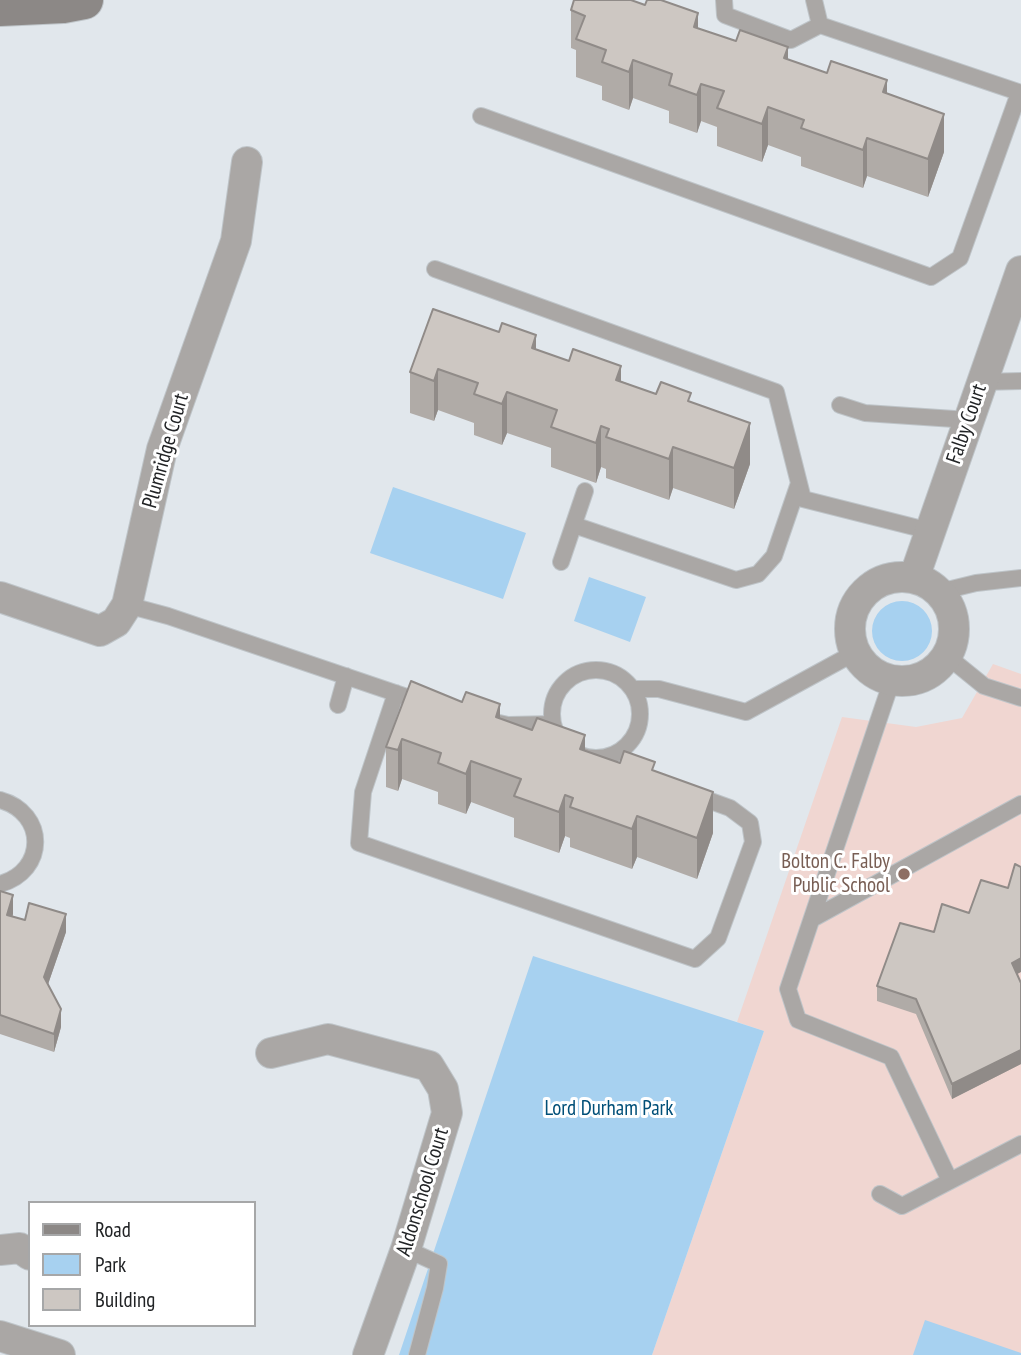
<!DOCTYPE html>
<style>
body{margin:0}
#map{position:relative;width:1021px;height:1355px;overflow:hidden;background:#e1e7ec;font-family:"PT Sans Narrow",sans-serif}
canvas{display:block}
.legend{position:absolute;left:28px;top:1201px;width:228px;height:126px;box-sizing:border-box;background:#fff;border:2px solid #a6a7a8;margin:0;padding:9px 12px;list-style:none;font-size:21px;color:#212325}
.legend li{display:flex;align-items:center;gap:14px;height:35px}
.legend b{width:35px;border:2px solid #a6a7a8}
</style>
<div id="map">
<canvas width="1021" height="1355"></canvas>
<ul class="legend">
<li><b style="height:9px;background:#8c8886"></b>Road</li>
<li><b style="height:19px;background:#a7d1f0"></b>Park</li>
<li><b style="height:19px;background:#cdc7c2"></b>Building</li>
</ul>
</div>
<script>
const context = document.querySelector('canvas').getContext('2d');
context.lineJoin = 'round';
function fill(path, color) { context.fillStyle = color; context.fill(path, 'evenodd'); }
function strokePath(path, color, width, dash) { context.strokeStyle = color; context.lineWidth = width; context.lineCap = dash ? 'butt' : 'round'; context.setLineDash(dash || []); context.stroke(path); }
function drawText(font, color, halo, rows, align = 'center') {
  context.font = font + ' "PT Sans Narrow",sans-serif'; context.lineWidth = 6; context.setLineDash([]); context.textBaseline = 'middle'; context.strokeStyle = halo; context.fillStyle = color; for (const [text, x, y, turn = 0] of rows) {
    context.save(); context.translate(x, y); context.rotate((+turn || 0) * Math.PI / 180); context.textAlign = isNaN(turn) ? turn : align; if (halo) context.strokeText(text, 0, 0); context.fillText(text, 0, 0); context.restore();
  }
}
const education = new Path2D(`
 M993,664l28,10v681h-369l112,-324 -27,-9 105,-305 74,10 46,-9z`);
const green = new Path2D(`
 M393,487l133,46 -23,66 -133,-46z
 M589,577l57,20 -16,45 -56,-21z
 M872 631a30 30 0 1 1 60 0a30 30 0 1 1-60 0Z
 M533,956l231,75 -112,324h-253z
 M925,1320l96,33v2h-108z`);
const service = new Path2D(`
 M724,0l1,15 66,25 29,-15 201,68
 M814,0l6,25
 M481,116l450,161 29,-19 59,-165
 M435,269l341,123 27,107 127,32
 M982,382l39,-1
 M840,405l25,8 104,7
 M574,525l162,55 22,-6 16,-18 25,-73
 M561,562l24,-71
 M939,592l37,-9 45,-5
 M127,605l41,11 236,80
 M947,656l37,30 37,12
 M552 714a44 44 0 1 1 88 0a44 44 0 1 1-88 0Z
 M892,680l-104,309 10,31 93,37 59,124 71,-37
 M632,689h27l87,23 110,-60
 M396,693l-33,99 -4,51 336,116 23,-21 35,-96 -3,-19 -20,-15 -36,-13
 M338,705l8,-29
 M499,723l9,2 45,-1
 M0,800c47,13 47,71 0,84
 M812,919l209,-115
 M880,1194l22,12 48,-25
 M406,1249l33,15 -4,24 -18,67`);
const minor = new Path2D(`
 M850 629a52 52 0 1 1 104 0a52 52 0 1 1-104 0Z
 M914,578l107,-307
 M0,597l100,34 16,-9 11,-17 35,-156 74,-208 11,-79
 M271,1053l57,-14 101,27 14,23 4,24 -41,136 -38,106
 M0,1250l20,-2 10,7
 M0,1336l60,19`);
const secondary = new Path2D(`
 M0,7l63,-3 21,-4`);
const wall = new Path2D(`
 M571,10l127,18 189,66 57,58 -16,45 -61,-21 -4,12 -62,-22v-9l-33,-12 -6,17 -45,-16v-19l-16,-6 -4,12 -28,-10v-12l-36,-13 -4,12 -27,-10v-14l-26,-9v-27l-5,-2z
 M499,332l37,17 85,32 35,13 35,8 59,62 -16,45 -61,-21 -4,12 -63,-22v-9l-5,-2 -5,16 -45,-16v-19l-44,-15 -5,12 -28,-10v-12l-36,-13 -4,11 -24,-8v-41z
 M462,702l38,17 85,32 35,12 35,8 58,62 -16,46 -60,-22 -5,12 -62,-22v-9l-5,-2 -6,17 -45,-16v-19l-43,-16 -5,12 -28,-10v-12l-36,-13 -4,12 -12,-4v-40z
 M1008,888l9,86 4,9v81l-69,35 -36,-85 -39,-13v-15l57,-54z
 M0,891l13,23 -1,3 54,15 -18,52 13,43 -7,25 -54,-18z`);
const shadedWall = new Path2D(`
 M698,13v38l-4,-24z
 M788,47v38l-4,-27z
 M633,60v38l-4,12v-38z
 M887,80v38l-4,-26z
 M701,84v37l-4,12v-38z
 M768,107v38l-6,17v-38z
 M944,114v38l-16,45v-38z
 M867,138v38l-4,12v-38z
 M536,335v41l-4,-28z
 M621,366v40l-5,-26z
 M438,369v41l-4,11v-40z
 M507,392v41l-5,12v-41z
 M750,423v41l-16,45v-41z
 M601,426v41l-5,16v-40z
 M673,447v41l-4,12v-41z
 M500,704v41l-4,-28z
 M585,735v40l-5,-26z
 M402,739v40l-4,12v-41z
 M471,761v41l-5,12v-40z
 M713,792v41l-16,46v-41z
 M565,795v41l-6,17v-41z
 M637,816v41l-5,12v-40z
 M13,895v19l-6,20v-19z
 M66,914v18l-22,64v-19z
 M1021,958v14l-9,5v-14z
 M61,1009v18l-7,25v-18z
 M1021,1050v14l-69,35v-15z`);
const building = new Path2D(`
 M574,0h57l14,5 2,-5h14l37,13 -4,14 42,14 4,-11 48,17 -4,11 43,15 4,-12 56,19 -4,12 61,22 -16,45 -61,-21 -4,12 -62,-22 3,-8 -36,-13 -6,17 -45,-16 7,-17 -23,-7 -4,11 -28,-10 3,-11 -39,-14 -4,12 -27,-10 4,-12 -30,-11 9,-23 -14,-6z
 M433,309l66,23 3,-9 34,12 -4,13 37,13 4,-12 48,17 -5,14 40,14 5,-12 30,11 -3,8 62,22 -16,45 -61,-21 -4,12 -63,-22 3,-8 -8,-3 -5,17 -45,-16 6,-17 -50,-18 -5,12 -28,-10 4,-11 -40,-14 -4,12 -24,-9z
 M411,681l51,21 4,-10 34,12 -4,13 36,13 5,-12 48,17 -5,14 40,14 4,-12 31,11 -3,8 61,22 -16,46 -60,-22 -5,13 -62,-22 3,-9 -8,-3 -6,17 -45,-16 7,-17 -50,-18 -5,13 -28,-11 3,-10 -39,-14 -4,11 -12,-3z
 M1015,864l6,3v91l-9,5 9,20v67l-69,34 -36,-85 -39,-13 23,-63 34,9 8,-28 27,9 12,-33 27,8z
 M0,891l13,4 -6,20 18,5 4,-17 37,11 -22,63 17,32 -7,25 -54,-19z`);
const markers = [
 [904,874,7,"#8d6e63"]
];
const streetNames = [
 ["Falby Court",967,424,-71],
 ["Plumridge Court",166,451,-74],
 ["Aldonschool Court",423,1192,-73]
];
const educationNames = [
 ["Bolton C. Falby",890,862],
 ["Public School",890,886]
];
const parkNames = [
 ["Lord Durham Park",609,1109]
];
fill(education, '#f0d6d1');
fill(green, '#a7d1f0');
strokePath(service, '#bec4c8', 18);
strokePath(minor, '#bec4c8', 32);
strokePath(secondary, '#bec4c8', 40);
strokePath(service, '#aaa7a5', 16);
strokePath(minor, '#aaa7a5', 30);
strokePath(secondary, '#8c8886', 38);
fill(wall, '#b0aba7');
fill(shadedWall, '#908b88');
fill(building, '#cdc7c2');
strokePath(building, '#908b88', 2);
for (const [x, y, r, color] of markers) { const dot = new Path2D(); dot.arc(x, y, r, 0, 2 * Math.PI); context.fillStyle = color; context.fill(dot); strokePath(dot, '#fff', 2.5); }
drawText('21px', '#212325', '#fff', streetNames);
drawText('21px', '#785e54', '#fff', educationNames, 'right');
drawText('21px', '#004f78', '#fff', parkNames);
</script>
